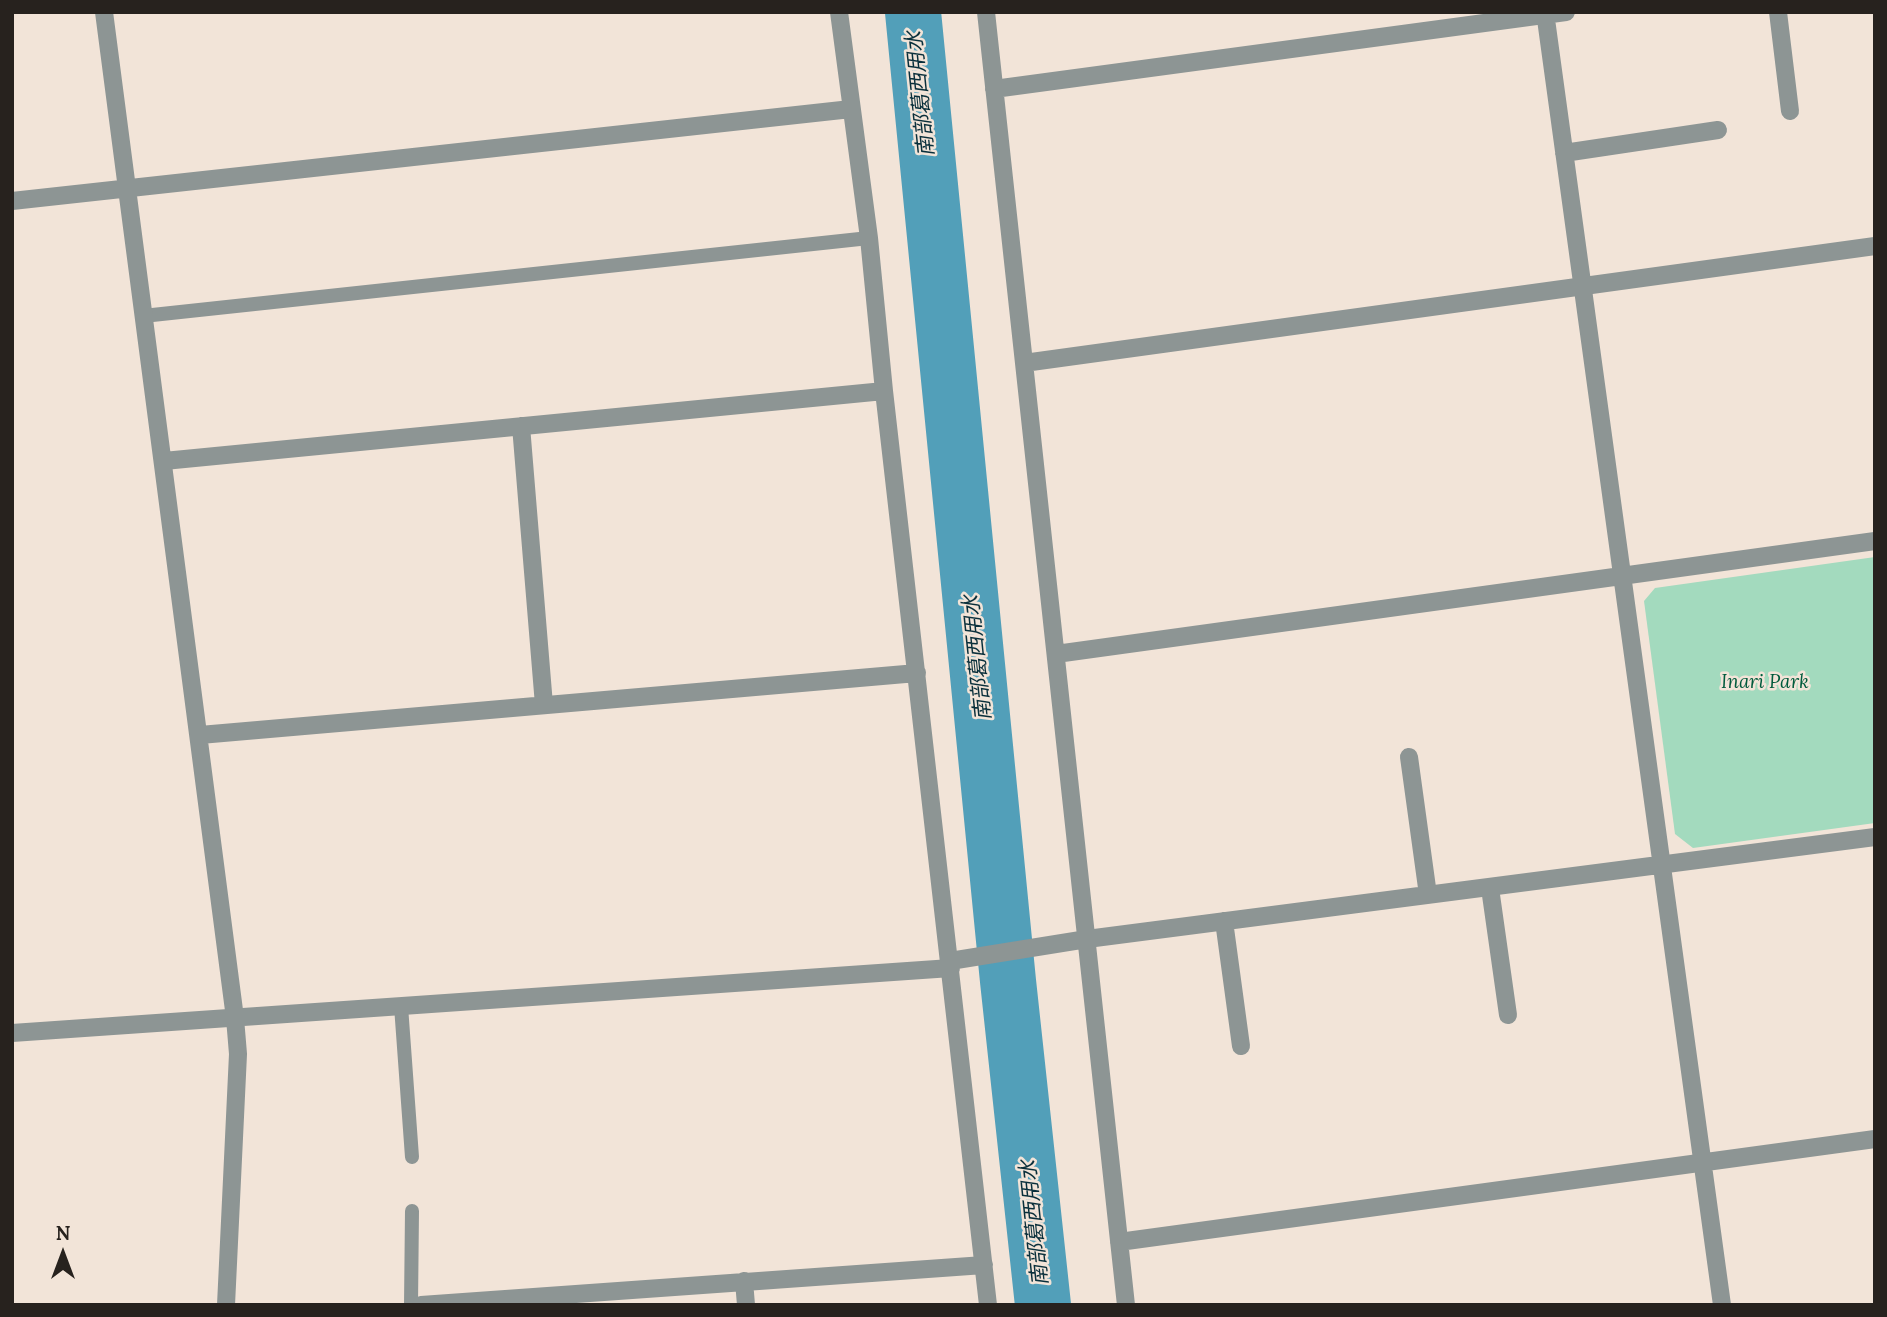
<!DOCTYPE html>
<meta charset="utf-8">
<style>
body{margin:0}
#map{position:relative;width:1887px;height:1317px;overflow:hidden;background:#f2e4d8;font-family:Lora,serif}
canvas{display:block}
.frame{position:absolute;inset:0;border:14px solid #27221e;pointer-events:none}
.north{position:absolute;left:28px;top:1219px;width:70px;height:70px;-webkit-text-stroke:5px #f2e4d8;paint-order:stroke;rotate:0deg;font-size:19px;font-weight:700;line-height:28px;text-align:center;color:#27221e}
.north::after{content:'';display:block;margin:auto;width:24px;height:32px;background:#27221e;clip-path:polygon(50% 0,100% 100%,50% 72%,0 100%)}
</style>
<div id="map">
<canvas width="1887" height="1317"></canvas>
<div class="frame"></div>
<div class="north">N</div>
</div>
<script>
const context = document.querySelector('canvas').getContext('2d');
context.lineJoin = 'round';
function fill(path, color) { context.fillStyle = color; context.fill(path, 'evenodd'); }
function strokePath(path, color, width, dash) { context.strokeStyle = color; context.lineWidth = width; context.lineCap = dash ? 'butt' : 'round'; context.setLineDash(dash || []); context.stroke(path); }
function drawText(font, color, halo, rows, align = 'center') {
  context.font = font + ' Lora,"Noto Sans JP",serif'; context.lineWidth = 5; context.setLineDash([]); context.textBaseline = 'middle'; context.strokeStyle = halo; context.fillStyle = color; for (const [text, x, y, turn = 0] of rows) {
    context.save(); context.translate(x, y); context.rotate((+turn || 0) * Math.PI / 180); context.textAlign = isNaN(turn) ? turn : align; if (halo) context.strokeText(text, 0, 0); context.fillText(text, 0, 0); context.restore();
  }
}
const green = new Path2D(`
 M1875,557v266l-182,25 -18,-14 -31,-233 11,-13z`);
const river = new Path2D(`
 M913,12l95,969 35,324`);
const lane = new Path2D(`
 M143,316l726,-78
 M401,1006l11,151
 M411,1305l1,-94`);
const street = new Path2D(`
 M104,12l131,1006 3,36 -12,251
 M839,12l30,226 15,153 104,914
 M986,12l140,1293
 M1545,12l177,1293
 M1778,12l12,99
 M994,89l572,-77
 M1564,153l154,-23
 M12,201l839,-92
 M1024,363l851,-117
 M521,426l23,279
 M164,461l720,-70
 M1056,654l819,-113
 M200,735l717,-62
 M1409,757l19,138
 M1490,888l18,127
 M1224,921l17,125
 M950,961l137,-22 788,-102
 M12,1033l939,-65
 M1119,1242l756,-103
 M744,1281l2,24
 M421,1305l563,-40`);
const parkNames = [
 ["Inari Park",1765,683]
];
const waterNames = [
 ["南部葛西用水",921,94,-96],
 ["南部葛西用水",978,658,-96],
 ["南部葛西用水",1035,1223,-96]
];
fill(green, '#a3dabe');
strokePath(river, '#529fb9', 56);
strokePath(lane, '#8d9594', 14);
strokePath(street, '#8d9594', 18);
drawText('italic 19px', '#005b3c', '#f2e4d8', parkNames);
drawText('italic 21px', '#092f3b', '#f2e4d8', waterNames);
</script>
